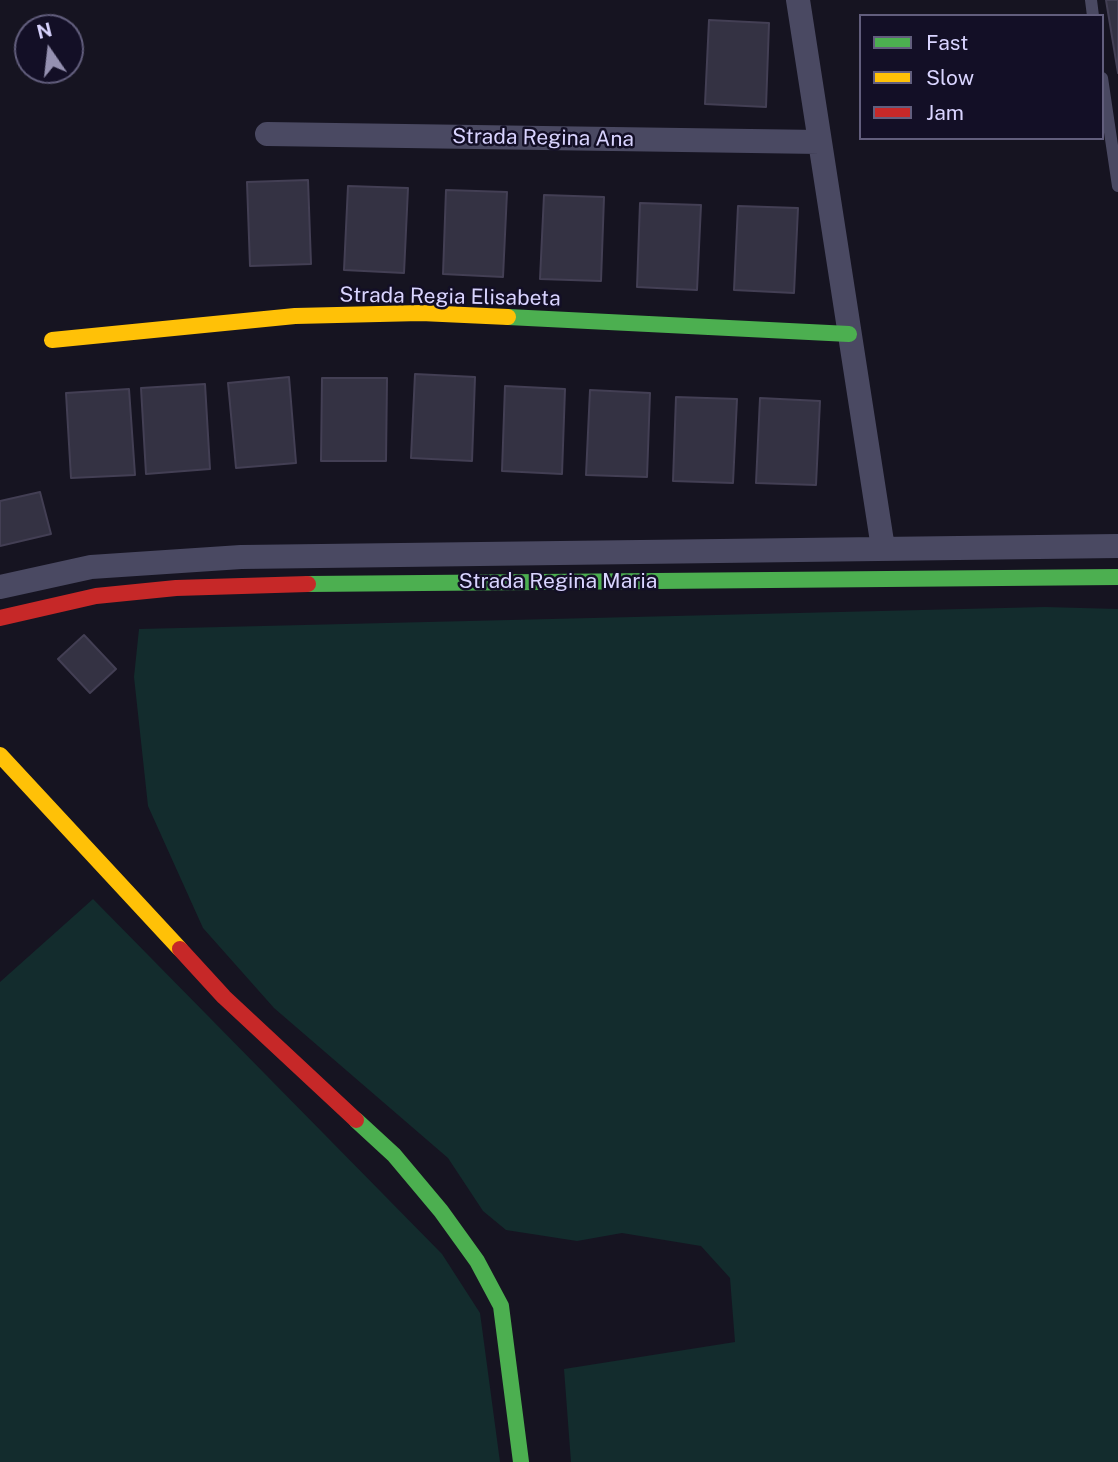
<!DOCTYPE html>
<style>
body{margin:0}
#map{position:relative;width:1118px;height:1462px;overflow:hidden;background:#161421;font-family:"Public Sans",sans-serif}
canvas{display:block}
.legend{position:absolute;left:859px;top:14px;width:245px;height:126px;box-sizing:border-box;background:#130f26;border:2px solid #625e7d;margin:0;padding:9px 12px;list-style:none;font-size:21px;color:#d9d4ff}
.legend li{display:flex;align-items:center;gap:14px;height:35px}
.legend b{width:35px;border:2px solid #625e7d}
.north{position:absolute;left:14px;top:14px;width:70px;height:70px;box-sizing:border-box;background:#130f26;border:2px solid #625e7d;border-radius:50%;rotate:346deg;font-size:19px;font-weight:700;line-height:28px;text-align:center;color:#d9d4ff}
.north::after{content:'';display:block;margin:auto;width:24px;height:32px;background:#9591b1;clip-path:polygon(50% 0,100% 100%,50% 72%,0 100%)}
</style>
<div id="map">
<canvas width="1118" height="1462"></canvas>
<ul class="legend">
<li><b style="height:9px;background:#4caf50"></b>Fast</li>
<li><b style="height:9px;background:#ffc107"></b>Slow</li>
<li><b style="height:9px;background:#c62828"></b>Jam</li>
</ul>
<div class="north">N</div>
</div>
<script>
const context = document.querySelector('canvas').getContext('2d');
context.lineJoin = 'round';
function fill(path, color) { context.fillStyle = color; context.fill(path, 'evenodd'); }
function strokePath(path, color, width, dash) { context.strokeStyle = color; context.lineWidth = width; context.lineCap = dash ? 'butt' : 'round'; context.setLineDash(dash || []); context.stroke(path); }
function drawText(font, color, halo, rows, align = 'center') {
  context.font = font + ' "Public Sans",sans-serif'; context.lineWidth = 5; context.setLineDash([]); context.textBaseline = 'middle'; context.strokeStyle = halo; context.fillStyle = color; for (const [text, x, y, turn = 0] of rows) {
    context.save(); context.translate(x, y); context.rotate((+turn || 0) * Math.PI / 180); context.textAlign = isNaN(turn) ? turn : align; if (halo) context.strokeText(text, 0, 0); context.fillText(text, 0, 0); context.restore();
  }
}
const green = new Path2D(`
 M1045,607l73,2v853h-547l-7,-93 171,-27 -5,-64 -29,-32 -79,-13 -45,8 -71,-11 -23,-19 -35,-53 -174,-150 -71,-80 -55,-122 -14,-129 5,-48z
 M93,899l349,355 38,59 20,149h-500v-480z`);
const building = new Path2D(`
 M1106,0h12v73z
 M709,20l60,3 -3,84 -61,-3z
 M308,180l3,84 -61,2 -3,-84z
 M348,186l60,2 -4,85 -60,-3z
 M446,190l61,2 -4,85 -60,-3z
 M544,195l60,2 -3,84 -61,-2z
 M640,203l61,2 -4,85 -60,-3z
 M738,206l60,2 -4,85 -60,-3z
 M415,374l60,3 -3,84 -61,-3z
 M289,377l7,86 -60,5 -8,-85z
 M322,378h65l-1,83h-65z
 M205,384l5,85 -64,5 -5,-86z
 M505,386l60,3 -3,85 -60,-3z
 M129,389l6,86 -64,3 -5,-85z
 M590,390l60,3 -3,84 -61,-2z
 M676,397l61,2 -4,84 -60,-2z
 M760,398l60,3 -4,84 -60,-2z
 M40,492l11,42 -51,12v-45z
 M84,635l32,34 -26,24 -32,-34z`);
const lane = new Path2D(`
 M1091,0l2,16
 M1102,78l16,108`);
const street = new Path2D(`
 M798,0l85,548
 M267,134l553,8
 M0,587l91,-20 150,-10 877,-11`);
const fast = new Path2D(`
 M508,317l341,17
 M308,584l810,-7
 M356,1120l38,35 47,56 36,50 24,45 20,156`);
const slow = new Path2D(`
 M52,340l243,-24 126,-3 87,4
 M0,755l180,194`);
const jam = new Path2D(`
 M0,618l96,-22 80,-8 132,-4
 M180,949l44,48 132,123`);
const streetNames = [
 ["Strada Regina Ana",543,138,1],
 ["Strada Regia Elisabeta",450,297,1],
 ["Strada Regina Maria",558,582]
];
fill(green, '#132c2d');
fill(building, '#343243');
strokePath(building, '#433f54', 2);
strokePath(lane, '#4a4962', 12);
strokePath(street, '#4a4962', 24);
strokePath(fast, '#4caf50', 16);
strokePath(slow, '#ffc107', 16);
strokePath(jam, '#c62828', 16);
drawText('21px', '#d9d4ff', '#130f26', streetNames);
</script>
